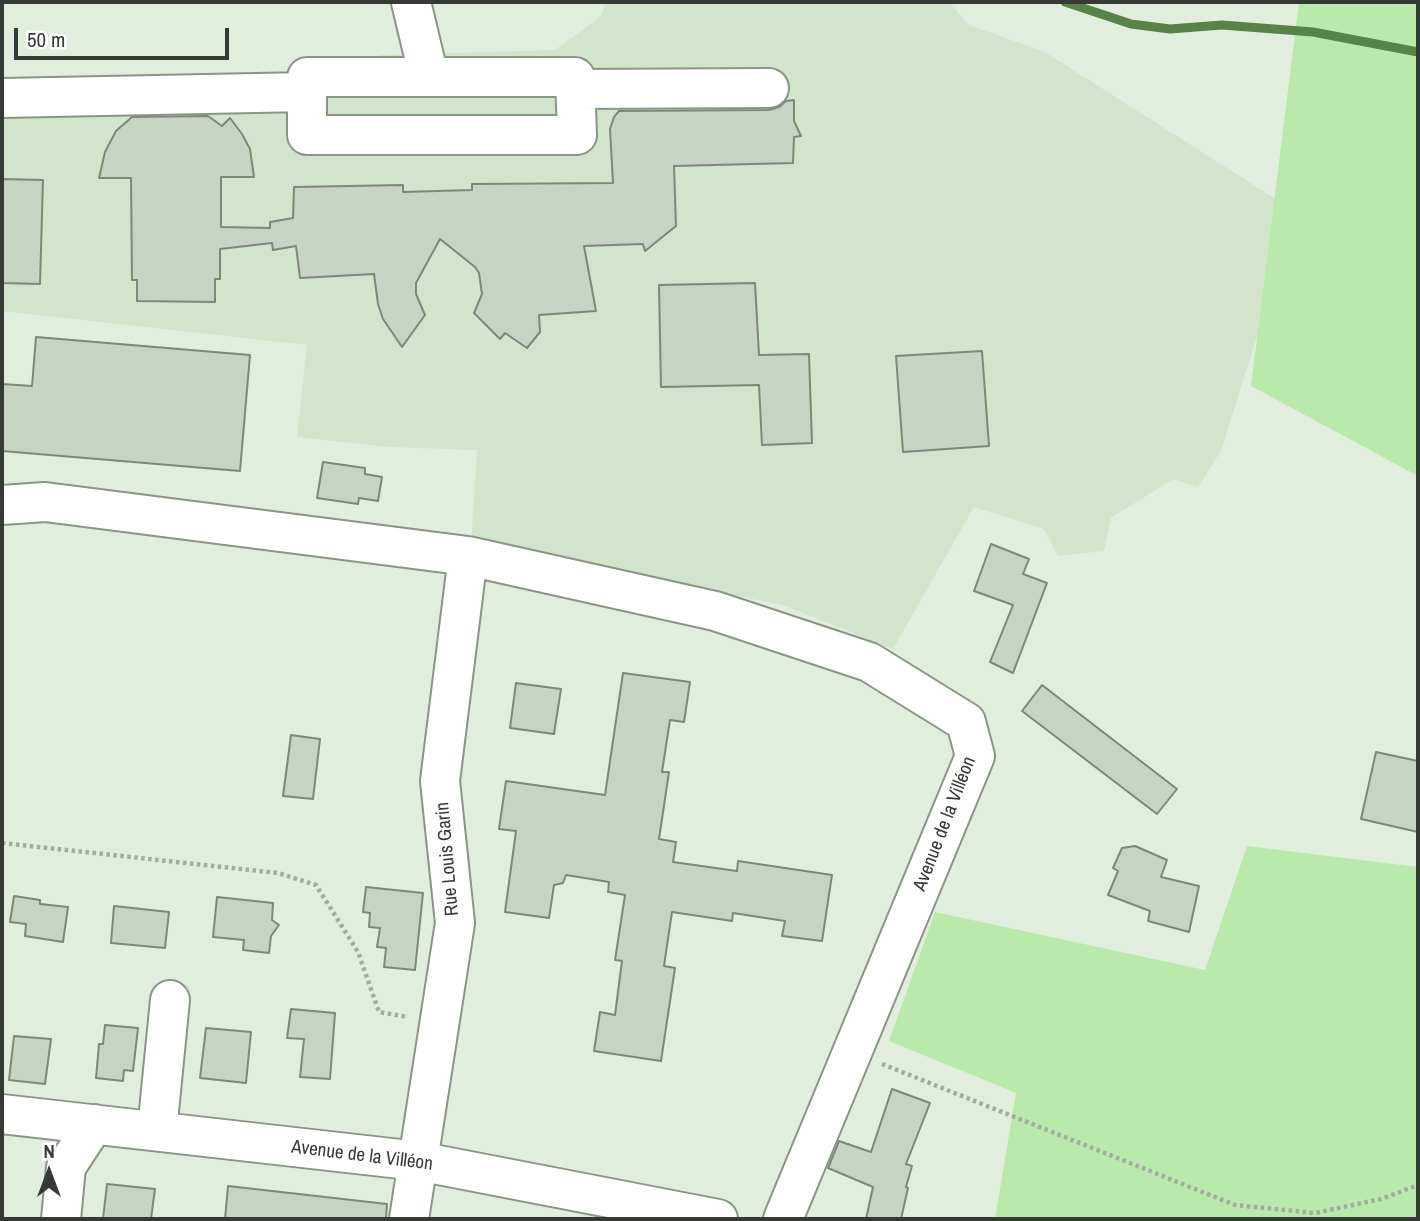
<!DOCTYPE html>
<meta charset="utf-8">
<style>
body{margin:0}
#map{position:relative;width:1420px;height:1221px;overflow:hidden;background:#e1eedd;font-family:"Archivo Narrow",sans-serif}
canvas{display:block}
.frame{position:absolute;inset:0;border:4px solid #353a34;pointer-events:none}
.north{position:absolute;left:14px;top:1137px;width:70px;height:70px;-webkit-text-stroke:5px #fff;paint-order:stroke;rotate:0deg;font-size:19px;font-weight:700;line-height:28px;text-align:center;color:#353a34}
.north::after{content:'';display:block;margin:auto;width:24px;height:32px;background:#353a34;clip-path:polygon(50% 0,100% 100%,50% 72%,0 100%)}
.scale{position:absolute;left:14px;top:28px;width:215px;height:32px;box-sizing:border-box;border:4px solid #353a34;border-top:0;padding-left:9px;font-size:21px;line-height:24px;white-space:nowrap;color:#353a34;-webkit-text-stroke:5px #fff;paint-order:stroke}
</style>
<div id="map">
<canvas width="1420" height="1221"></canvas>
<div class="frame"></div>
<div class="north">N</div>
<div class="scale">50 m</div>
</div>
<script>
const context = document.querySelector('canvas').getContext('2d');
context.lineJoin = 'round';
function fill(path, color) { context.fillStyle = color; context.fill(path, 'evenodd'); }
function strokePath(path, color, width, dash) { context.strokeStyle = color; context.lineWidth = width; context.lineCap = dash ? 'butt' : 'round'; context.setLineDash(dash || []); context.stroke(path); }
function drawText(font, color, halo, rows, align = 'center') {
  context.font = font + ' "Archivo Narrow",sans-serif'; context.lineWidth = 5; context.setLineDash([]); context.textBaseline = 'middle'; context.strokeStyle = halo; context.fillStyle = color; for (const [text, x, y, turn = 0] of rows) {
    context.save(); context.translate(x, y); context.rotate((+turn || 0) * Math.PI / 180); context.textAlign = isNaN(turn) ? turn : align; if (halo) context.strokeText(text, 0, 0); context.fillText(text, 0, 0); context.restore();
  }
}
const built = new Path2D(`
 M606,2h343l20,23 76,27 251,160 -75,239 -23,36 -25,-8 -62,39 -7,33 -46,5 -14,-27 -70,-22 -81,142 -110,-44 -312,-61 6,-94 -88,-3 -92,-10 10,-92 -305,-34v-217l163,1 218,-40 172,-5 46,-34z`);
const green = new Path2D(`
 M1299,2h119v474l-167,-90z
 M1247,846l171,21v352h-423l21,-126 -127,-52 46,-129 270,58z`);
const stream = new Path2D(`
 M1065,2l66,22 39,5 52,-4 91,7 105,20`);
const building = new Path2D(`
 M794,100v21l7,15 -7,1 -1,26 -119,3 2,60 -31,25 -2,-7 -59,2 12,65 -57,4 1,17 -13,16 -22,-15 -5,6 -26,-26 8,-19 -3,-21 -4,-6 -35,-28 -24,44v11l9,21 -23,32 -19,-28 -5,-15 -4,-30 -74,4 -4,-32 -23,4 -1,-7 -52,6v30h-5v23l-78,-1v-21h-5l-1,-102h-32l6,-26 11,-21 16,-14 76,-1 14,10 8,-8 12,16 8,15 4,28h-33v50l49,1v-6l23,-4 1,-31 109,-2v7l69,-2v-6l141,-1 -3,-54 4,-12 5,-6 150,-1 10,-3 7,-6z
 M2,179l41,1 -3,104 -38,-1z
 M755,283l4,72 50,-1 3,89 -50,2 -3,-60 -98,2 -2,-102z
 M36,337l214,18 -10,116 -238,-20v-67l30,2z
 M982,351l7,95 -86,6 -7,-96z
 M323,462l42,6v6l17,3 -4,24 -19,-3 -1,6 -41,-6z
 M991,544l38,15 -6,15 24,9 -34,90 -23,-11 23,-57 -39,-14z
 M623,673l67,9 -6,40 -14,-2 -8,52h7l-10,67 17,3 -3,20 64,9 1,-10 94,14 -10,66 -40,-5 3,-15 -52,-8 -1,8 -60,-9 -8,54 11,2 -14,93 -67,-10 6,-39 15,3 7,-54 -7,-1 10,-65 -17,-3 1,-10 -43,-7 -3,8 -9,2 -5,33 -44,-6 11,-81 -17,-2 7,-48 99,14z
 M516,683l45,6 -7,45 -44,-6z
 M1042,685l135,104 -20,25 -135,-103z
 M291,735l29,4 -7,60 -30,-3z
 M1376,752l42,9v71l-57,-13z
 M1135,846l32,14 -6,17 38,9 -10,46 -41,-11 2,-10 -42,-16 10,-24 -5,-3 9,-20z
 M366,887l57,6 -8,77 -31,-3 2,-19 -9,-1 3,-19 -11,-1 1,-14 -7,-1z
 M14,896l26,4v4l28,3 -5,35 -38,-6 1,-12 -16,-2z
 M217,897l56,6 -1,17 7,5 -8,11 -2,17 -26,-3 1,-10 -31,-3z
 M114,906l55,6 -4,36 -54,-5z
 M291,1009l44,4 -5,66 -30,-2 4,-38 -17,-1z
 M105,1025l33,3 -5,43 -9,-1 -1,11 -27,-3 3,-34h4z
 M206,1028l45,4 -5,51 -46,-5z
 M14,1036l37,3 -6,45 -36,-4z
 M892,1089l38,14 -24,61 6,2 -6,21 2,1 -7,31h-35l7,-32 -45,-19 11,-27 32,11z
 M107,1184l48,5 -4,30h-48z
 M228,1186l159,18 -1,15h-161z`);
const path = new Path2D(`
 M2,843l276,30 38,12 42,67 21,60 29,5
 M882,1064l353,141 80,8 66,-14 37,-14`);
const minor = new Path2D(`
 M411,2l18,75
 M307,77h268l2,58h-270z
 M575,89l194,-1
 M2,98l305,-6
 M2,505l43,-3 423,54 247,55 154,51 97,60 9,34 -192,463
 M2,1114l416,47 300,58
 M157,1131l13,-131
 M61,1219l5,-52 28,-43
 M409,1219l46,-296 -15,-142 28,-225`);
const streetNames = [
 ["Avenue de la Villéon",945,824,-69],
 ["Rue Louis Garin",448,859,-95],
 ["Avenue de la Villéon",362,1156,7]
];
fill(built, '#d3e4cd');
fill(green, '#baeaab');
strokePath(stream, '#578349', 9);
fill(building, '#c7d3c3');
strokePath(building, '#7d8879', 2);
strokePath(minor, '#8a9586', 42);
strokePath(path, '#a2ac9f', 4.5, [3.5, 3.5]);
strokePath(minor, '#fff', 38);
drawText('19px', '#353a34', '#fff', streetNames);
</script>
